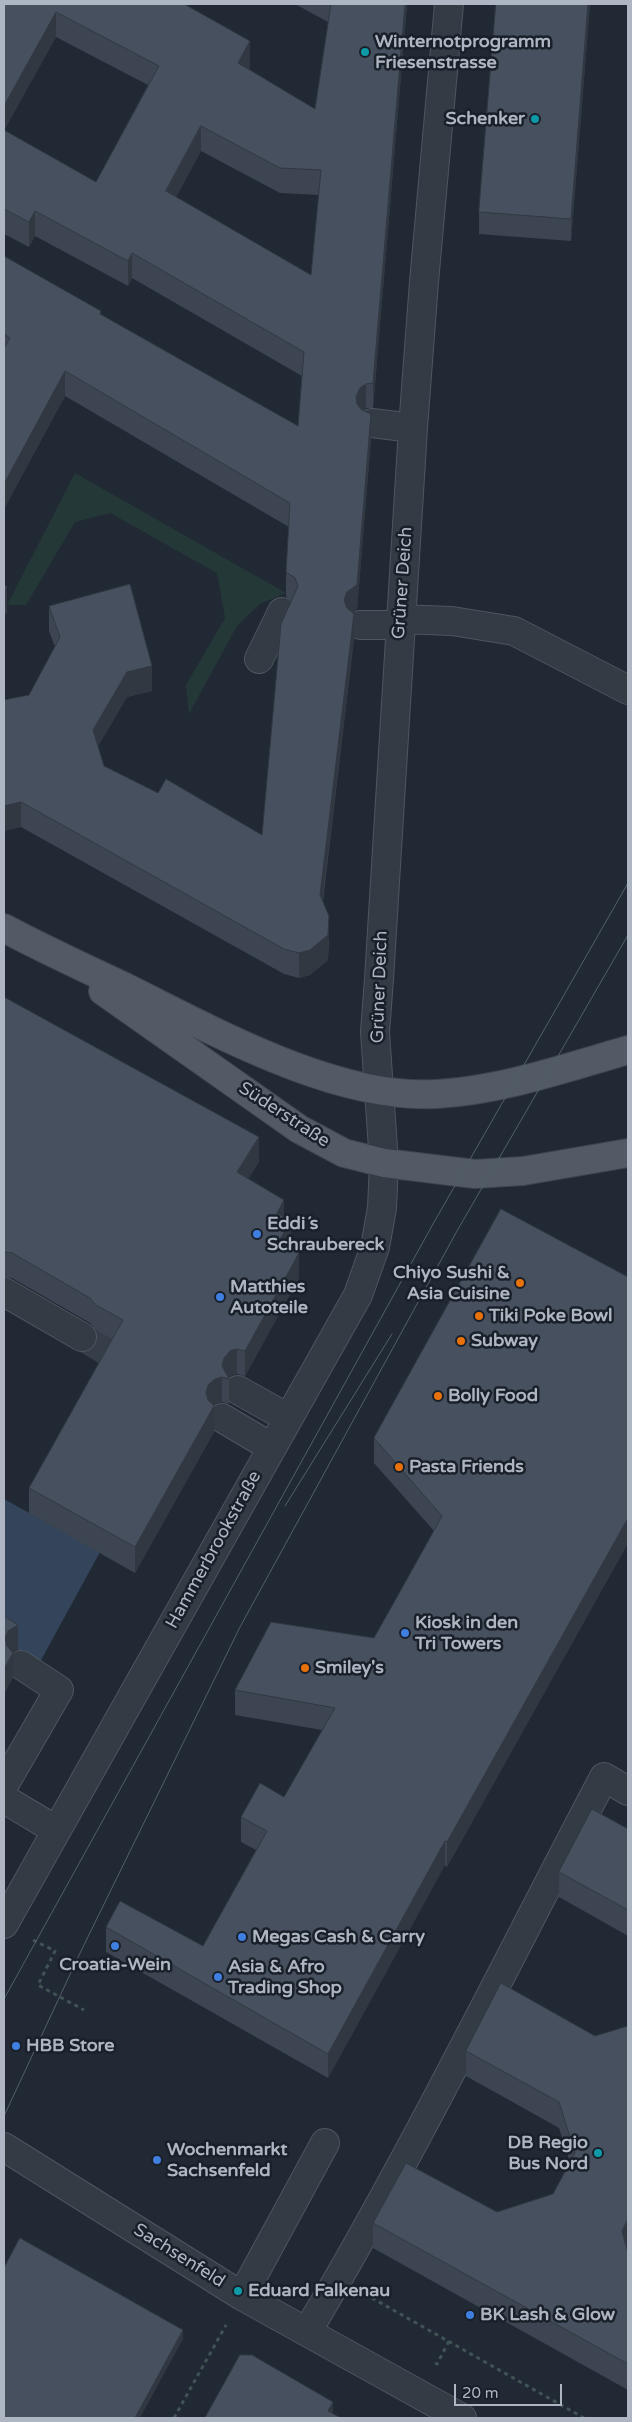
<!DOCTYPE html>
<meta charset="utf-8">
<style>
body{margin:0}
#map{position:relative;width:632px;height:2422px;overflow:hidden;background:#202934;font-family:"Varela Round",sans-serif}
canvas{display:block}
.frame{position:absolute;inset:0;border:5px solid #adb6c2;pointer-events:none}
.scale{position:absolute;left:454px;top:2384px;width:108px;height:22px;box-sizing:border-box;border:2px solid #adb6c2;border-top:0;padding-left:6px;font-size:15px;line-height:18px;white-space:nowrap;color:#adb6c2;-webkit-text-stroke:4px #192029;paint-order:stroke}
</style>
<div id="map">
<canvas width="632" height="2422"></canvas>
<div class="frame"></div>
<div class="scale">20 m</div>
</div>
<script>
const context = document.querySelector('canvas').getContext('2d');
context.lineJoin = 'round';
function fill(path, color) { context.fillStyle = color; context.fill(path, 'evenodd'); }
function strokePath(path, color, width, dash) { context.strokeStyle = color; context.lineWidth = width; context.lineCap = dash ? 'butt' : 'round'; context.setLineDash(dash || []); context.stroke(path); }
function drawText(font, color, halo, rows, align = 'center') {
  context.font = font + ' "Varela Round",sans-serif'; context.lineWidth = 5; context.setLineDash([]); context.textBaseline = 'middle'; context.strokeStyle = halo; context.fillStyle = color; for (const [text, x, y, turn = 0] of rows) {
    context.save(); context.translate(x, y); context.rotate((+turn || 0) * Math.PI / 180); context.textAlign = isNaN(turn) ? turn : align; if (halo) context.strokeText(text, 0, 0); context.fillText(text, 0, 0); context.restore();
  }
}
const green = new Path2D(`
 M75,473l211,120 -26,11 -23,22 -48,88 -3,-29 39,-67 -8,-45 -107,-60 -35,9 -49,83h-19z`);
const water = new Path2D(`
 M4,1499l96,53 -60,110 -36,-20z`);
const minorTunnel = new Path2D(`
 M82,1337l57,33`);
const path = new Path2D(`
 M33,1940l22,11 -17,34 46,25
 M365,2294l219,124
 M435,2363l2,1 12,-23
 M174,2418l52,-93`);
const minor = new Path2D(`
 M372,423l41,5
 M400,619l52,2 62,10 114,59
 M360,625h40
 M259,659l23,-47
 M4,1292l78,45
 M238,1390l50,28
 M222,1418l49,29
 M4,1785l55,-95 -38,-25
 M4,1799l52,31
 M4,1924l354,-629 17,-48 7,-39 2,-45 -9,-131 4,-53 34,-551 11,-146 25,-278
 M4,2147l238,149 220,122
 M242,2296l83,-153
 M307,2332c107,-180 199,-369 297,-555l24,14`);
const major = new Path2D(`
 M4,928c41,22 83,41 125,61 88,44 209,111 308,105 66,-4 128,-26 191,-44
 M103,991l196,138 45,24 40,10 91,11 48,-3 105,-18`);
const tram = new Path2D(`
 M285,1506l107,-172
 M4,1999l429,-775 195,-341
 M4,2116l77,-165 159,-324 217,-396 171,-296`);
const wall = new Path2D(`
 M4,4h180l66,62 -1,3 66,40 13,-87 -33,-18h112l-34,404h-7l-3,3 8,28 -14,171 -4,3 1,26 -31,262 6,40 -1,19 -18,15 -11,3 -15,-4 -263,-147 -17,4v-131l25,-5 26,-48 -6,-16v-25l103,85 -25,6 -29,49 6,20 54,27 104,42 29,-234 -5,-4v-25l3,-45 -224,-131 -61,113v-253l97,59 197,111 4,-50 -170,-98 -4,8 -93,-50 -6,11 -25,-13zM56,37l92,48 -52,97 -92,-52zM201,151l79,42 39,2 -8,80 -135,-78z
 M496,4h94l-19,237 -92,-7v-22z
 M4,997l255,165 -11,17 36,38 7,29 -1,1 9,31 -54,98 -8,-2 -7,2 -1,2v26l-7,-2 -7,2 -2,2 1,26 -79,141 -106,-60v-25l83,-149 -16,-9 -6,-7 -78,-45 -8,-1z
 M628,1277v266l-181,324 -2,-2 -117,213 -222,-126v-25l97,19 53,-96 -15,-8v-25l43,-20 38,-67 -87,-15v-25l139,-52 32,-57 28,-50 -60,-68v-25z
 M628,1829v107l-69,-39v-25z
 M628,2026v218l-2,3 2,6v137l-255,-142v-25l124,-11 56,-18 17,-32 -11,-34 -93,-52v-25l129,-15z`);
const shadedWall = new Path2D(`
 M405,4h2l-34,404v-25z
 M588,4h2l-19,237v-22z
 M56,12v25l-52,94v-25z
 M250,41v25l-12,22v-25z
 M201,126v25l-35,65v-25z
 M35,211v25l-6,11v-25z
 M132,253v25l-4,8v-25z
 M65,371v25l-61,113v-25z
 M366,384v24l-6,5 -4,9v-25l4,-9z
 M371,414v25l-14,171 -10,7 -3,-17z
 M7,587v25l-3,6v-25z
 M354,614v25l-34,281v-25z
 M152,666v25l-25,6 -34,58v-25l34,-58z
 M21,802v25l-17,4v-25z
 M329,916l-1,44 -18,15 -11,3v-25z
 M259,1137v25l-22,35v-25z
 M284,1200v25l-7,-12z
 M291,1221v25l-12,20v-25z
 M299,1253v25l-54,98v-25z
 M237,1349v25l-7,2 -2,3 -6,-13 2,-8 6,-7z
 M222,1377v25l-7,2 -7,6 -2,-17 2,-8 7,-6z
 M214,1406v26l-79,141v-26z
 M628,1518v25l-181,324v-25z
 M18,1625v25l-5,3v25l-9,17v-26l4,-12 -3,-19 3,-7z
 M445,1841v24l-117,213v-24z
 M628,2219v25l-6,12v-25z
 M183,2330v9l-43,79h-5z
 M333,2402v16l-5,-7z`);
const building = new Path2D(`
 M4,4h180l66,37 -12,22 77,46 16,-105h74l-32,379 -7,1 -6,4 -4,9 1,7 5,6 9,4 -14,171 -10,7 -3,8 3,8 7,6 -34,281 9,21 -1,19 -18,15 -11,3 -15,-4 -263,-147 -17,4v-106l25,-5 31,-58 -11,-31 81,-22 22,82 -25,6 -34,58 11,36 54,27 8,-14 96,56 19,-211 17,-38 -3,-8 -9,-6 4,-69 -225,-132 -61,113v-136l6,-10 -6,-4v-78l97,55 -1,3 198,112 6,-74 -172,-99 -4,8 -93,-50 -6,11 -25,-13v-79l92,52 63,-116 -103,-54 -52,94zM201,126l79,42 41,2 -10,105 -145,-84z
 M496,4h92l-17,215 -92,-7z
 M4,585l3,2 -3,6z
 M4,997l255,140 -22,35 47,28 -7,13 14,8 -12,20 20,12 -54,98 -8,-2 -7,2 -6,7 -2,8 7,13 -7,-2 -7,2 -7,6 -2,8 2,7 6,6 -79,141 -106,-59 94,-168 -27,-15 -6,-7 -78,-45 -8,-1z
 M501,1209l127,68v241l-181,324 -2,-1 -117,213 -222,-127 14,-26 83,45 64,-115 -26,-14 19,-34 24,14 51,-89 -100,-18 36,-68 103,16 32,-57 36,-65 -68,-78z
 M4,1616l14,9 -10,6 -3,7 2,8 6,7 -9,16z
 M592,1809l36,20v81l-69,-38z
 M501,1983l94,53 33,-10v193l-6,12 6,22v111l-255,-141 33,-60 91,49 56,-18 22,-41 -16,-51 -93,-51z
 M20,2238l163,92 -48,88h-131v-150z
 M240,2355h12l81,47 -5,9 13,7h-136z`);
const markers = [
 [365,52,5,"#0f9aa8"],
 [535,119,5,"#0f9aa8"],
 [257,1234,5,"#3f7fe0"],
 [520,1283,5,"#e8710a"],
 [220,1297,5,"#3f7fe0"],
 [479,1316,5,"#e8710a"],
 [461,1341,5,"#e8710a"],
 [438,1396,5,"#e8710a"],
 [399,1467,5,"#e8710a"],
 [405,1633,5,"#3f7fe0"],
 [305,1668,5,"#e8710a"],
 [242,1937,5,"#3f7fe0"],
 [115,1946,5,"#3f7fe0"],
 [218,1977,5,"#3f7fe0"],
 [16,2046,5,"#3f7fe0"],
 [598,2153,5,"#0f9aa8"],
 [157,2160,5,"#3f7fe0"],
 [238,2291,5,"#0f9aa8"],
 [470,2315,5,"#3f7fe0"]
];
const poiNames = [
 ["Winternotprogramm",375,42],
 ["Friesenstrasse",375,63],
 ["Schenker",525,119,"right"],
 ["Eddi´s",267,1224],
 ["Schraubereck",267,1245],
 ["Chiyo Sushi &",510,1273,"right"],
 ["Asia Cuisine",510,1294,"right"],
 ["Matthies",230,1287],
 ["Autoteile",230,1308],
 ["Tiki Poke Bowl",489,1316],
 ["Subway",471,1341],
 ["Bolly Food",448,1396],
 ["Pasta Friends",409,1467],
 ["Kiosk in den",415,1623],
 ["Tri Towers",415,1644],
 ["Smiley's",315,1668],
 ["Megas Cash & Carry",252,1937],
 ["Croatia-Wein",115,1965,"center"],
 ["Asia & Afro",228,1967],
 ["Trading Shop",228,1988],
 ["HBB Store",26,2046],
 ["DB Regio",588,2143,"right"],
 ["Bus Nord",588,2164,"right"],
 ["Wochenmarkt",167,2150],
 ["Sachsenfeld",167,2171],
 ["Eduard Falkenau",248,2291],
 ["BK Lash & Glow",480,2315]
];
const streetNames = [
 ["Grüner Deich",403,583,-86],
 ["Grüner Deich",380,987,-88],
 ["Süderstraße",284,1115,33],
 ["Hammerbrookstraße",214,1550,-61],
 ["Sachsenfeld",179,2256,32]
];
fill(green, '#253838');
fill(water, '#34455b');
strokePath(minorTunnel, '#353e49', 28, [28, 14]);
strokePath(minor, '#4e5660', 30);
strokePath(major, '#3d444f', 30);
strokePath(path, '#415355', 3, [4, 4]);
strokePath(minor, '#333b45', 28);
strokePath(major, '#515a65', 28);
strokePath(tram, '#555f6c', 1);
fill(wall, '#3c4551');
fill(shadedWall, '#313842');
fill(building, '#46505e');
strokePath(building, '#313842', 1);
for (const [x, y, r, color] of markers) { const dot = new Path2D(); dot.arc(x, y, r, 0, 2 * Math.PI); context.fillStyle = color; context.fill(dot); strokePath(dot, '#192029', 2); }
drawText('bold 18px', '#adb6c2', '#192029', poiNames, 'left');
drawText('18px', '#adb6c2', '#192029', streetNames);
</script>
